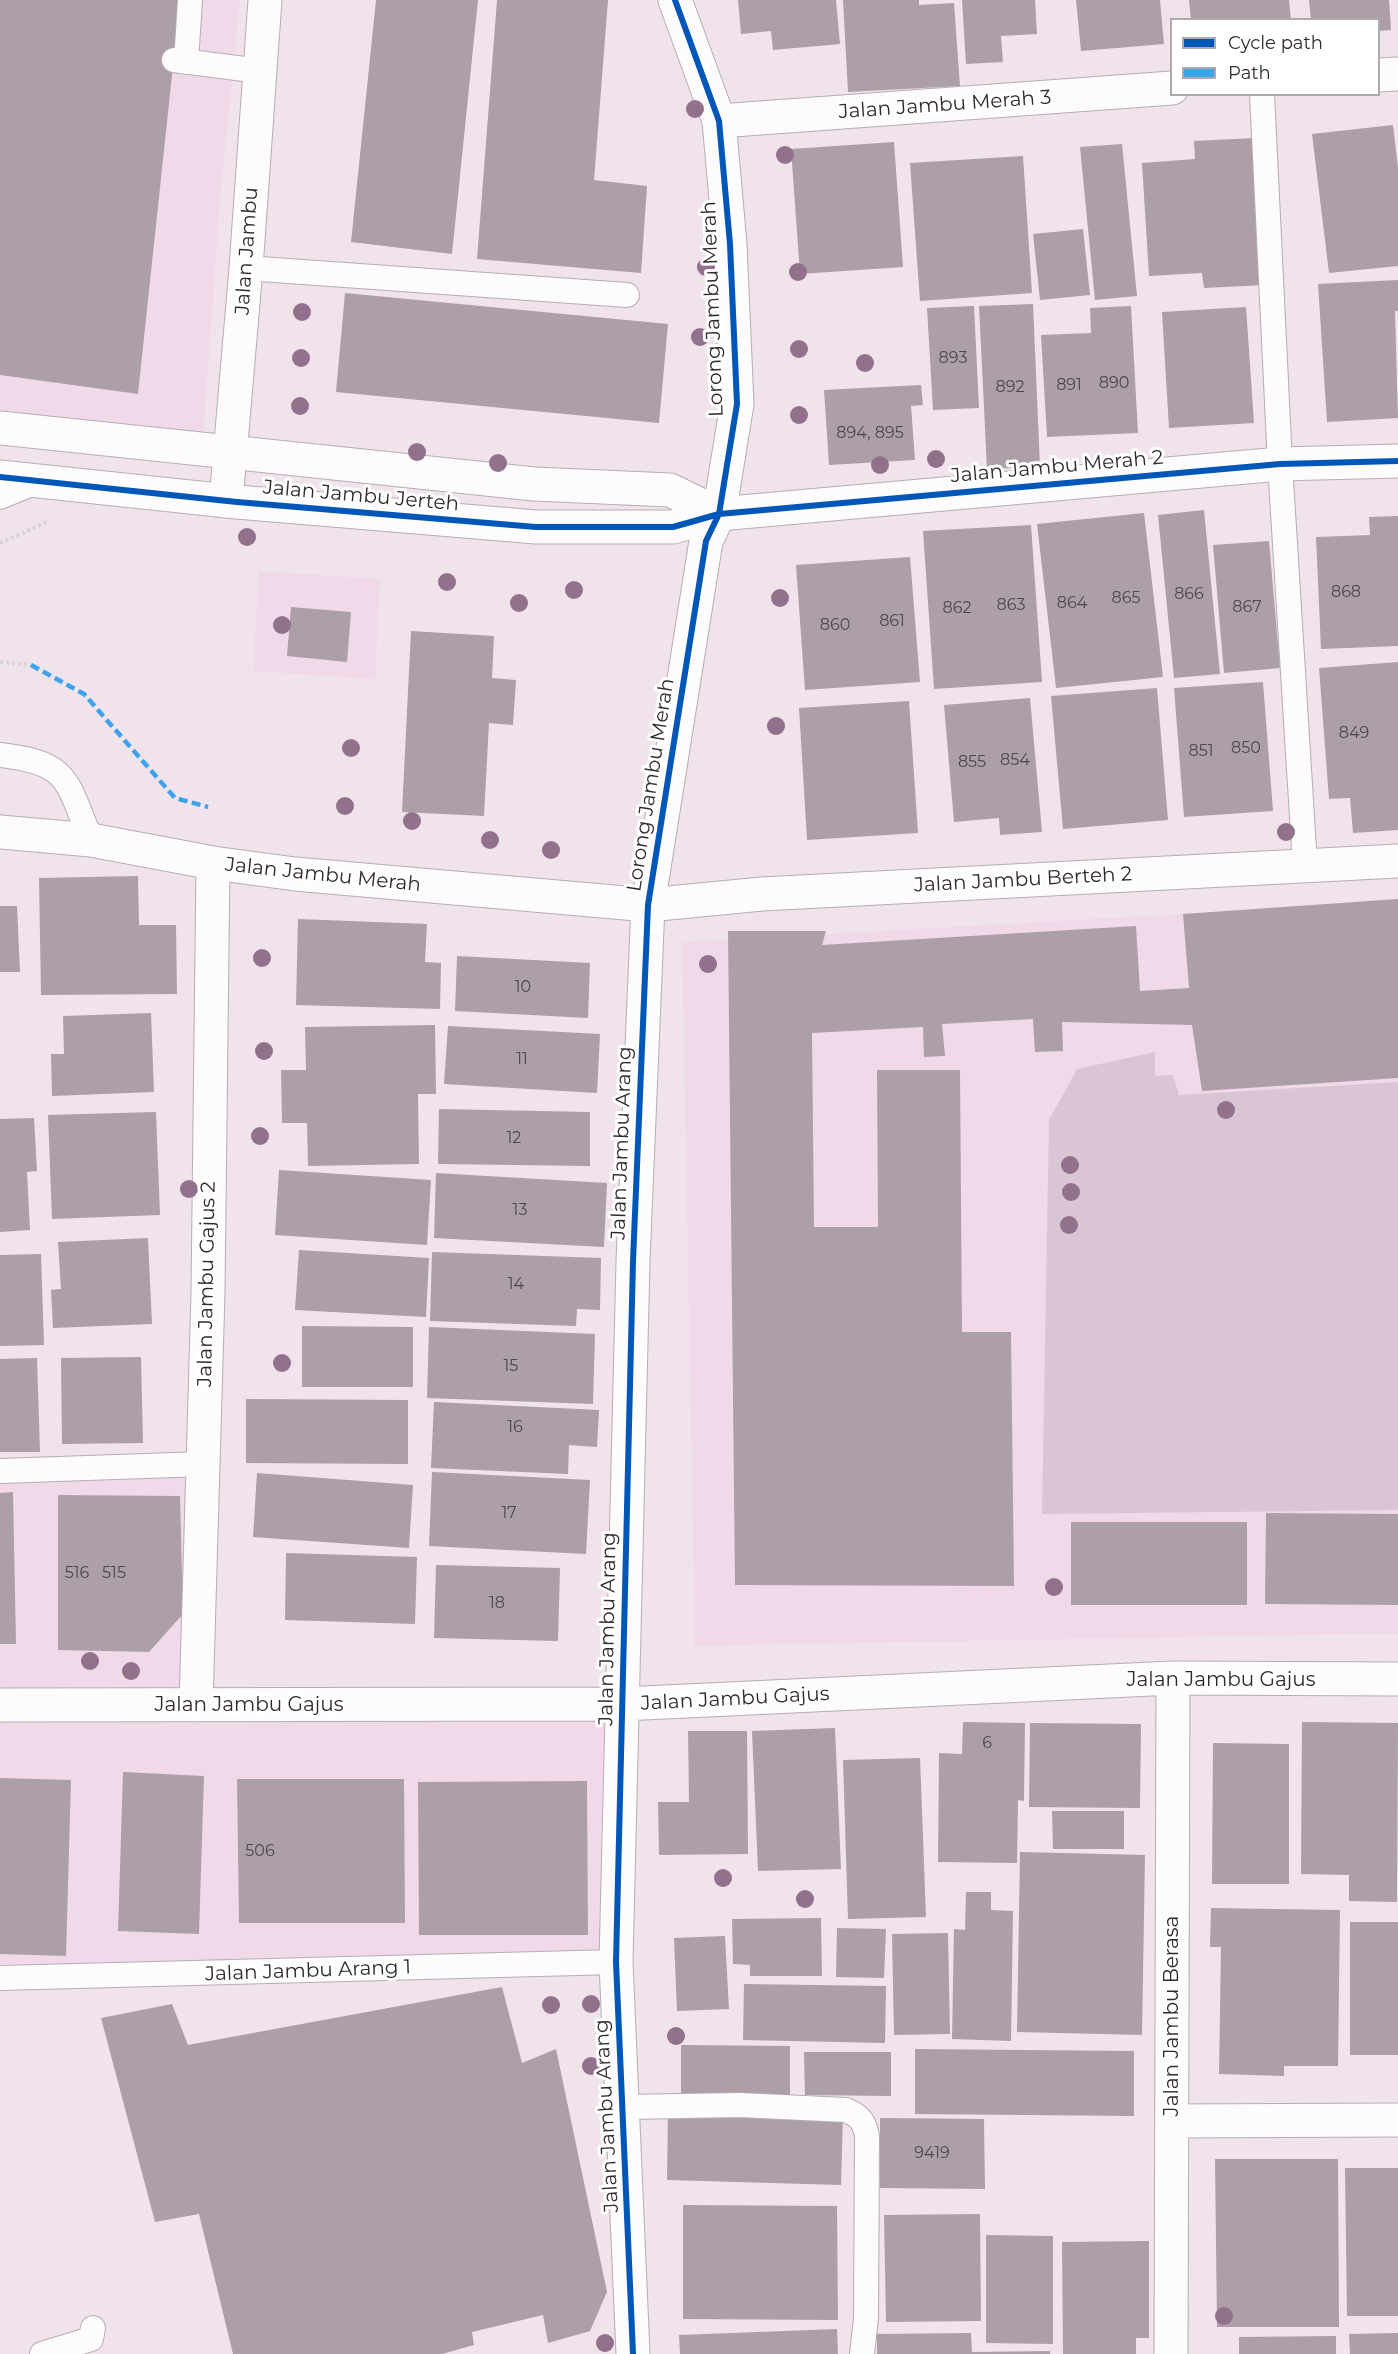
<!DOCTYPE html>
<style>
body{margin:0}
#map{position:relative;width:1398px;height:2354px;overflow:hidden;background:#f0e3ec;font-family:Montserrat,sans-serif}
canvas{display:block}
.legend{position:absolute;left:1170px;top:18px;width:210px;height:78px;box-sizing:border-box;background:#fff;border:2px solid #ada9ac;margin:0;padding:8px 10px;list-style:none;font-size:18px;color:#32292f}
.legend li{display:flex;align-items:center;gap:12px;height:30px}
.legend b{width:30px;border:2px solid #ada9ac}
</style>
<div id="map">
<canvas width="1398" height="2354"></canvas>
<ul class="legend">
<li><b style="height:8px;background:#0057b8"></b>Cycle path</li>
<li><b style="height:8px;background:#3ea3eb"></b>Path</li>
</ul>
</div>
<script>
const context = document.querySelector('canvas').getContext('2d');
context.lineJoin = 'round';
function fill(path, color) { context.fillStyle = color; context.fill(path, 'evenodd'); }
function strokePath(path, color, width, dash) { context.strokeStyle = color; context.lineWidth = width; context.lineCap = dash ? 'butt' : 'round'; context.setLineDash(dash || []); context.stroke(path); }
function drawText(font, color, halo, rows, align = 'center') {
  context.font = font + ' Montserrat,sans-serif'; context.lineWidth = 6; context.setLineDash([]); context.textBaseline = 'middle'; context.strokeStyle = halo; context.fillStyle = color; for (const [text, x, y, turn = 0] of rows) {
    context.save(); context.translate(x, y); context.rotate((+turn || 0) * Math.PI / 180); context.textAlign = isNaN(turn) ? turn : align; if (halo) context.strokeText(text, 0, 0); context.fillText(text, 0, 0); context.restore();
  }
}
const built = new Path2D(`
 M0,0h240l-20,200 -17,237 -203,-23z
 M259,571l121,8 -5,100 -122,-8z
 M1398,902v731l-703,13 -13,-704z
 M188,1473l-3,246 423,-1 -6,235 -412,12 -190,-1v-485z`);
const green = new Path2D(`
 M1155,1052v24l18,-1 6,20 219,-13v428l-356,4 7,-394 28,-51z`);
const building = new Path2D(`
 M0,0h180l-42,394 -138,-19z
 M376,0h102l-26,254 -101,-12z
 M497,0h111l-14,180 53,6 -6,87 -164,-14z
 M738,0h98l4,44 -67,6 -2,-19 -30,3z
 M843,0h76v5l35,-2 6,83 -112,6z
 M962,0h73l2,34 -36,2 2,26 -37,2z
 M1076,0h84l4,44 -83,7z
 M1189,0h100l2,20h-100z
 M1309,0h80l2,30 -13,1v-11h-67z
 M1393,125l5,43v98l-69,7 -17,-139z
 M1255,138l10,147 -61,3 -2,-15 -53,3 -7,-113 53,-4 -1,-18z
 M894,142l9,125 -103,7 -9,-125z
 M1122,144l15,152 -42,4 -15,-153z
 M1023,156l9,137 -112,8 -10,-138z
 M1083,229l7,66 -50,5 -7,-66z
 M1398,280v31h-3l3,107 -71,4 -9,-138z
 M345,293l323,31 -9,99 -323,-31z
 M1033,304l7,163 -53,2 -8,-163z
 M974,306l5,102 -46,2 -6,-102z
 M1131,306l7,127 -91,4 -6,-102 50,-2 -1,-25z
 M1246,307l8,116 -85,5 -7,-116z
 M921,385l2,20 -12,1 4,54 -86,5 -5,-75z
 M1204,510l16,164 -46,4 -16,-163z
 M1144,513l19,164 -107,11 -19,-164z
 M1398,516v130l-77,3 -5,-112 54,-2 -1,-18z
 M1031,525l11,157 -108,7 -11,-158z
 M1269,541l11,127 -56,5 -11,-128z
 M910,557l10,125 -115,8 -9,-125z
 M291,607l60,5 -4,50 -60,-6z
 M411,631l83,5 -2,42 24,2 -3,45 -24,-2 -5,93 -82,-4z
 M1398,662v168l-45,3 -3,-35 -21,1 -10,-131z
 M1263,682l10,129 -89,6 -10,-129z
 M1157,688l11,132 -105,9 -12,-133z
 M1030,698l12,134 -42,3 -1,-17 -45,4 -10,-117z
 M909,701l9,132 -111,7 -8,-132z
 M138,876l1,49h37l1,69 -136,1 -2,-117z
 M1398,899v179l-196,13 -10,-66 -130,-3 1,29 -28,1 -2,-33 -91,5 3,32 -21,1 -1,-30 -111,6 2,194h64l-1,-157h83l2,262h49l3,254 -279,-1 -7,-654h98l-4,14 314,-19 4,65 49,-3 -6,-74z
 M0,906h17l3,66h-20z
 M298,919l129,5 -2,38 16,1 -1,46 -144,-4z
 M457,956l133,7 -2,55 -133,-7z
 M151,1013l3,79 -102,4 -1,-42h13l-1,-38z
 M435,1025l1,69h-18l1,70 -111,2 -1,-43h-25l-1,-53h25l-1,-43z
 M448,1026l152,8 -3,59 -153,-9z
 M439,1109l151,3v54l-152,-2z
 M156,1112l4,103 -108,4 -4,-104z
 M34,1118l3,53 -10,1 3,58 -30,2v-113z
 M279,1170l152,10 -4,65 -152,-10z
 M436,1173l171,10 -3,64 -170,-9z
 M148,1238l4,86 -99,4 -2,-38 10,-1 -3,-47z
 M299,1250l130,8 -3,59 -131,-7z
 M432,1252l169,6 -1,52 -23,-1 -1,17 -146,-5z
 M41,1254l3,91 -44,1v-91z
 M302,1326l111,1v60h-111z
 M429,1327l166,7 -2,70 -166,-6z
 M141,1357l2,86 -81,1 -1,-86z
 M37,1358l3,94h-40v-93z
 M246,1399l162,1v64l-162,-1z
 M434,1402l165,8 -2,37 -28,-2 -1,29 -137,-6z
 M432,1472l158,8 -4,74 -157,-8z
 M257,1473l156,12 -4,63 -156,-11z
 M13,1492l3,152h-16v-151z
 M58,1495l122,1 3,118 -34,38 -91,-2z
 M1266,1513l132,1v91l-133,-1z
 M1071,1522h176v83h-176z
 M286,1553l131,4 -2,67 -130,-4z
 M436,1565l124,3 -2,73 -124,-3z
 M963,1722l62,1 -1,78 -6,-1 -1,63 -79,-1 1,-109 23,1z
 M1302,1722l96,1 -1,179 -48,-1v-26l-48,-1z
 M1030,1723l111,1 -1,84 -111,-1z
 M835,1728l6,141 -83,2 -6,-140z
 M688,1731h59l1,123 -89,1 -1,-53h31z
 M1213,1743l76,1v140h-77z
 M920,1758l6,159 -78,2 -5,-159z
 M123,1772l81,4 -5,158 -81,-3z
 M0,1778l71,2 -5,176 -66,-2z
 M237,1779h167l1,144h-166z
 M587,1781l1,154h-169l-1,-153z
 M1052,1811h72v38h-71z
 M1020,1852l125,3 -3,180 -125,-3z
 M966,1892h25v18l22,1 -2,130 -59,-2 2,-110 11,1z
 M1211,1908l129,2 -2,156h-54v10l-65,-2 2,-127h-11z
 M821,1918l1,58h-72v-11l-17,-1 -1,-45z
 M1350,1922h48v133h-48z
 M837,1928l49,1 -2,49 -48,-1z
 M948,1933l2,101 -56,1 -2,-101z
 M725,1936l4,73 -52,2 -3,-73z
 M744,1984l142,2 -1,57 -142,-3z
 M502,1987l20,76 34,-14 51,243 -17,39 -42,12 -5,-28 -71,17 2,13 -32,9h-209l-34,-140 -44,8 -54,-204 71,-14 16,41z
 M681,2045l109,1v51h-109z
 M915,2049l219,2v65l-219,-2z
 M804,2052h87v44l-86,-1z
 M668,2110l175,5 -2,70 -174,-5z
 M880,2118l104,1 1,70 -105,-1z
 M1215,2159h123l1,168h-122z
 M1345,2168h53v148h-51z
 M683,2205l154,1 1,114 -155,-1z
 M980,2214l1,107 -95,1 -2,-107z
 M986,2235l67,1v108l-67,-1z
 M1149,2241v97h-13v16h-73l-1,-112z
 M837,2329l1,25h-158l-1,-19z
 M971,2333l1,19 78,-1v3h-173v-20z
 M1398,2333v21h-48l-1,-20z
 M1336,2336v18h-97v-17z`);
const path = new Path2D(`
 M0,543l47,-21
 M0,662l31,3`);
const service = new Path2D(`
 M174,60l86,11
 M186,62l4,-62
 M1262,94l18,370 25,401
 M246,268l381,27
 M0,497l37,-15
 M0,755c71,8 66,26 91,85
 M0,1471l203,-7
 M0,1978l616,-16
 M624,2107l115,-2 107,5c14,6 19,12 21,27l-1,181 -4,36
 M42,2354l49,-15 2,-11`);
const minor = new Path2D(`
 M1378,75l20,-1
 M719,121l453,-33
 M226,501l20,-233 19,-268
 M719,514l561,-50 118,-3
 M0,832l91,8 122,23 82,11 353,31 114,-11 636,-33
 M0,1705l623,-1 550,-26 225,1
 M196,1705l12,-412 5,-430
 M1172,2121l226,-1
 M633,2354l-17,-392 17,-701 15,-356 58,-364 13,-27 18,-110 -7,-160 -11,-123 -44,-121
 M1171,2354l2,-676`);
const tertiary = new Path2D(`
 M0,428l534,56 136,6 49,24
 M0,477l237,25 299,25h137l46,-13`);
const quiet = new Path2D(`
 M31,665l53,29 91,104 33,9`);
const cycleway = new Path2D(`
 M0,477l237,25 299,25h137l46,-13 561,-50 118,-3
 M633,2354l-17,-392 17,-701 15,-356 58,-364 13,-27 18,-110 -7,-160 -11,-123 -44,-121`);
const trees = [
 [695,109],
 [785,155],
 [706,267],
 [798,272],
 [302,312],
 [700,337],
 [799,349],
 [301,358],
 [865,363],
 [300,406],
 [799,415],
 [417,452],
 [936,459],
 [498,463],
 [880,465],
 [247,537],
 [447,582],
 [574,590],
 [780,598],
 [519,603],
 [282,625],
 [776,726],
 [351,748],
 [345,806],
 [412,821],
 [1286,832],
 [490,840],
 [551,850],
 [262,958],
 [708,964],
 [264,1051],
 [1226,1110],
 [260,1136],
 [1070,1165],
 [189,1189],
 [1071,1192],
 [1069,1225],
 [282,1363],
 [1054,1587],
 [90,1661],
 [131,1671],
 [723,1878],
 [805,1899],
 [591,2004],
 [551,2005],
 [676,2036],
 [591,2066],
 [1224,2316],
 [605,2343]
];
const numberNames = [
 ["893",953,358],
 ["890",1114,383],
 ["891",1069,385],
 ["892",1010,387],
 ["894, 895",870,433],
 ["868",1346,592],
 ["866",1189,594],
 ["865",1126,598],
 ["864",1072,603],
 ["863",1011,605],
 ["867",1247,607],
 ["862",957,608],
 ["861",892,621],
 ["860",835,625],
 ["849",1354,733],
 ["850",1246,748],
 ["851",1201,751],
 ["854",1015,760],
 ["855",972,762],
 ["10",523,987],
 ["11",522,1059],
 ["12",514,1138],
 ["13",520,1210],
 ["14",516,1284],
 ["15",511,1366],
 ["16",515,1427],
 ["17",509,1513],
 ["516",77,1573],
 ["515",114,1573],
 ["18",497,1603],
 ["6",987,1743],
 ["506",260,1851],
 ["9419",932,2153]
];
const streetNames = [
 ["Jalan Jambu Merah 3",945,105,-4],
 ["Jalan Jambu",247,251,-86],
 ["Lorong Jambu Merah",713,309,-92],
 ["Jalan Jambu Merah 2",1057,467,-5],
 ["Jalan Jambu Jerteh",361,496,5],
 ["Lorong Jambu Merah",651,785,-81],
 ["Jalan Jambu Merah",323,875,6],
 ["Jalan Jambu Berteh 2",1023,880,-3],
 ["Jalan Jambu Arang",622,1143,-88],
 ["Jalan Jambu Gajus 2",207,1284,-89],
 ["Jalan Jambu Arang",608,1629,-89],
 ["Jalan Jambu Gajus",1221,1680],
 ["Jalan Jambu Gajus",735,1699,-3],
 ["Jalan Jambu Gajus",249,1705],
 ["Jalan Jambu Arang 1",308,1971,-2],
 ["Jalan Jambu Berasa",1172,2016,-90],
 ["Jalan Jambu Arang",607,2116,-93]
];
fill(built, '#f0daea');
fill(green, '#d9c5d3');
fill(building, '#ac9fa8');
strokePath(service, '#b6adb3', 26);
strokePath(minor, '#b6adb3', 35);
strokePath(tertiary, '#b6adb3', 35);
strokePath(path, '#d6d3d5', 4, [3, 3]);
strokePath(service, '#fdfbfc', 24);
strokePath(minor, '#fdfbfc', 33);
strokePath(tertiary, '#fdfbfc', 33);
strokePath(quiet, '#3ea3eb', 4.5, [9, 4.5]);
strokePath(cycleway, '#0057b8', 6);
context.fillStyle = '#91718b';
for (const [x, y] of trees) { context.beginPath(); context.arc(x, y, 9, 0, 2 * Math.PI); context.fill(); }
drawText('16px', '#50464d', null, numberNames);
drawText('20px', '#32292f', '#fff', streetNames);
</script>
